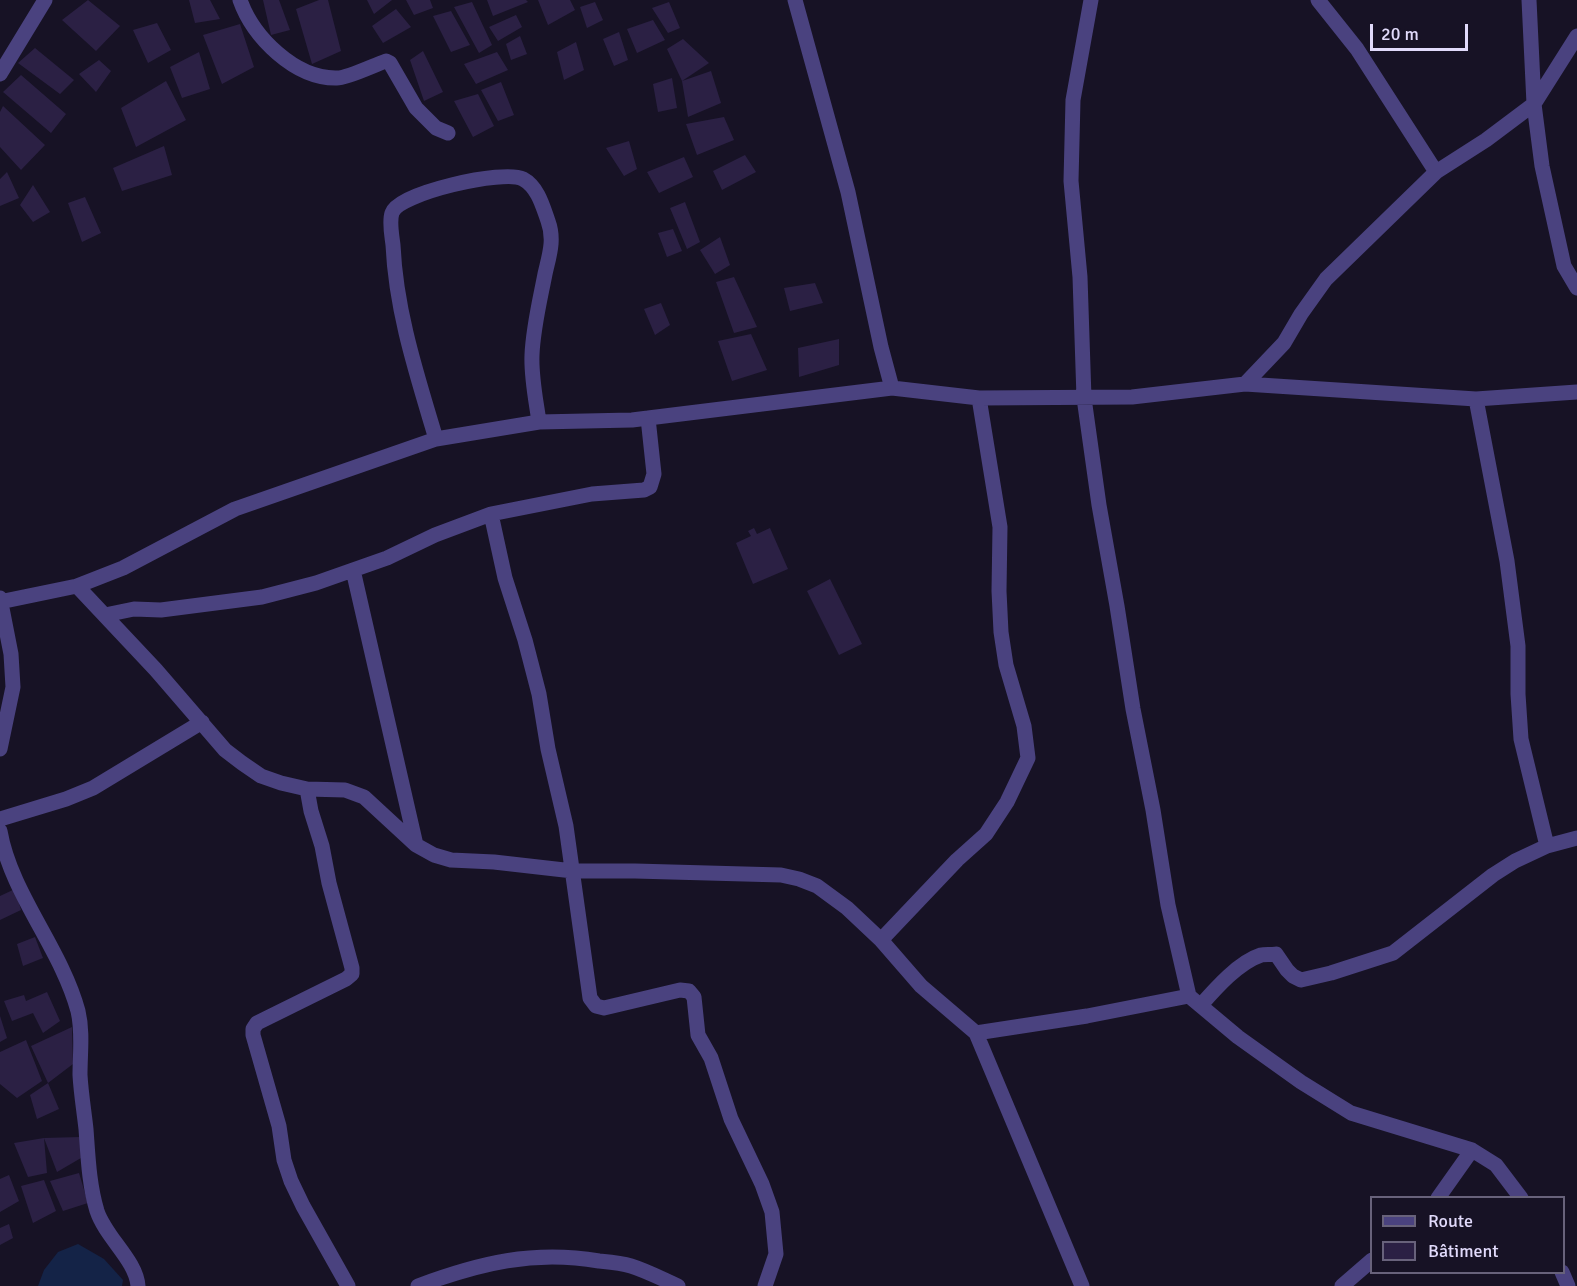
<!DOCTYPE html>
<meta charset="utf-8">
<style>
body{margin:0}
#map{position:relative;width:1577px;height:1286px;overflow:hidden;background:#171225;font-family:Signika,sans-serif}
canvas{display:block}
.legend{position:absolute;left:1370px;top:1196px;width:195px;height:78px;box-sizing:border-box;background:#171225;border:2px solid #68627b;margin:0;padding:8px 10px;list-style:none;font-size:18px;color:#e1dafb}
.legend li{display:flex;align-items:center;gap:12px;height:30px}
.legend b{width:30px;border:2px solid #68627b}
.scale{position:absolute;left:1370px;top:24px;width:98px;height:27px;box-sizing:border-box;border:3px solid #e1dafb;border-top:0;padding-left:8px;font-size:18px;line-height:21px;white-space:nowrap;color:#e1dafb;-webkit-text-stroke:4px #171225;paint-order:stroke}
</style>
<div id="map">
<canvas width="1577" height="1286"></canvas>
<ul class="legend">
<li><b style="height:8px;background:#4a427f"></b>Route</li>
<li><b style="height:16px;background:#2b2044"></b>Bâtiment</li>
</ul>
<div class="scale">20 m</div>
</div>
<script>
const context = document.querySelector('canvas').getContext('2d');
context.lineJoin = 'round';
function fill(path, color) { context.fillStyle = color; context.fill(path, 'evenodd'); }
function strokePath(path, color, width, dash) { context.strokeStyle = color; context.lineWidth = width; context.lineCap = dash ? 'butt' : 'round'; context.setLineDash(dash || []); context.stroke(path); }
const water = new Path2D(`
 M78,1244l26,15 19,21 -1,6h-84l6,-16 14,-18z`);
const building = new Path2D(`
 M88,0l32,26 -24,25 -34,-31z
 M189,0h21l10,19 -25,4z
 M263,0h16l11,30 -19,5z
 M319,0h9l13,51 -29,13 -16,-55z
 M367,0h25l-18,14z
 M406,0h24l3,8 -19,7z
 M487,0h39l2,2 -35,14z
 M538,0h32l5,10 -27,15z
 M472,2l20,43 -13,8 -25,-46z
 M595,2l8,18 -16,8 -7,-21z
 M669,2l11,26 -12,5 -16,-25z
 M396,9l15,18 -28,16 -11,-17z
 M451,11l19,34 -19,7 -18,-36z
 M516,15l6,12 -24,14 -9,-14z
 M653,20l12,20 -28,13 -10,-24z
 M157,23l14,27 -23,13 -15,-33z
 M240,24l14,43 -32,17 -19,-49z
 M619,32l9,28 -14,6 -11,-27z
 M520,36l7,18 -16,6 -5,-16z
 M683,39l26,24 -27,18 29,-10 10,32 -33,14 -6,-36 -15,-32z
 M576,42l8,28 -20,10 -7,-28z
 M35,48l39,32 -14,14 -42,-31z
 M423,51l20,41 -19,9 -14,-41z
 M199,52l11,37 -28,9 -12,-31z
 M497,52l11,18 -32,14 -12,-20z
 M99,60l12,11 -15,21 -17,-18z
 M21,75l45,39 -15,19 -48,-41z
 M672,78l5,30 -19,4 -5,-28z
 M166,81l20,39 -50,27 -15,-39z
 M501,82l13,33 -16,6 -17,-31z
 M478,94l16,32 -21,11 -19,-36z
 M3,106l42,39 -24,25 -21,-23v-35z
 M724,117l10,23 -37,15 -11,-31z
 M629,141l8,28 -13,7 -18,-28z
 M164,146l8,29 -50,16 -9,-23z
 M745,155l11,17 -34,18 -9,-19z
 M684,157l9,20 -34,16 -12,-21z
 M7,172l12,26 -19,8v-27z
 M33,185l17,27 -17,10 -13,-17z
 M85,197l16,36 -19,9 -14,-39z
 M685,202l15,40 -13,7 -17,-41z
 M673,229l9,22 -15,6 -9,-24z
 M720,237l10,28 -15,9 -15,-24z
 M734,277l23,50 -23,6 -18,-51z
 M815,283l8,20 -33,8 -6,-23z
 M661,303l9,22 -15,10 -11,-26z
 M751,334l16,36 -35,11 -14,-40z
 M839,339v26l-40,12 -1,-29z
 M754,528l3,6 13,-6 18,41 -35,15 -17,-41 15,-7 -3,-5z
 M830,579l32,65 -23,11 -32,-64z
 M15,889l6,21 -21,10v-24z
 M35,937l8,21 -20,8 -6,-22z
 M47,992l13,29 -17,12 -10,-20 -21,8 -8,-20 20,-6 2,6z
 M0,1016l7,22 -7,4z
 M72,1027l1,37 -25,19 -17,-37z
 M26,1040l16,41 -25,17 -17,-14v-32z
 M48,1083l11,26 -22,10 -7,-24z
 M80,1137l1,21 -24,14 -13,-34 3,35 -19,4 -14,-34 30,-5z
 M79,1173l9,30 -25,8 -13,-30z
 M9,1175l10,26 -19,11v-33z
 M44,1180l12,31 -23,12 -12,-37z
 M9,1224l4,14 -13,7v-17z`);
const street = new Path2D(`
 M240,0c13,37 55,79 97,78 11,0 37,-13 49,-17l4,2 26,45 20,20 12,5
 M795,0l53,192 33,155 11,41
 M1091,0l-18,100 -2,81 9,96 4,121 15,107 18,101 16,103 20,101 15,95 21,91
 M1318,0l39,49 79,123
 M1529,0l5,104 8,62 22,100 13,22
 M0,74l45,-74
 M1245,384l39,-41 17,-29 25,-35 110,-107 50,-32 48,-36 43,-68
 M1476,399l31,162 11,85v48l3,45 26,107
 M648,418l6,56 -4,13 -6,3 -52,4 -101,20 14,64 20,62 14,54 9,55 18,77 24,172 6,8 8,2 76,-18 9,1 5,6 4,38 13,23 20,61 31,65 10,28 4,42 -11,32
 M436,439c-19,-64 -40,-127 -43,-194 -1,-9 -4,-23 -1,-32 6,-20 112,-44 131,-34 15,8 20,28 25,42 7,19 1,35 -3,53 -5,26 -12,54 -13,81 -1,22 4,45 7,67
 M353,570l63,275
 M77,586l79,84 69,80 17,13 19,13 20,7 26,6 38,1 19,7 52,48 18,10 17,5 43,2 79,9h62l146,4 18,4 18,7 30,22 34,32 40,46 55,47 106,253
 M0,598l11,56 2,33 -13,62
 M0,602l77,-16 46,-18 112,-59 201,-70 103,-17 93,-2 260,-32 87,10 153,-1 113,-13 231,15 101,-7
 M105,615l29,-6 27,1 101,-13 54,-14 71,-25 48,-23 56,-21
 M307,789l4,22 11,35 7,37 23,85v6l-6,5 -89,44 -4,6v6l26,91 5,34 7,21 12,25 45,80
 M0,819l66,-20 27,-11 109,-66
 M0,831c11,63 61,117 78,180 5,21 2,42 2,64 1,18 4,36 6,54 2,27 3,56 11,82 9,27 39,49 41,75
 M881,940l76,-80 29,-26 21,-32 21,-44 -4,-32 -18,-61 -5,-33 -2,-41 1,-64 -21,-129
 M1201,1005c15,-17 38,-43 60,-50 4,-1 10,0 15,-1l11,16 6,6 8,4 30,-7 62,-20 100,-78 22,-14 32,-15 30,-8
 M976,1033l111,-17 102,-20 49,41 63,45 50,31 121,37 24,15 25,33
 M1438,1198l34,-48
 M1562,1272l6,14
 M418,1286c62,-23 115,-36 181,-25 10,1 22,2 32,5 16,5 31,13 47,20
 M1342,1286l30,-26`);
fill(water, '#142347');
fill(building, '#2b2044');
strokePath(street, '#4a427f', 15);
</script>
